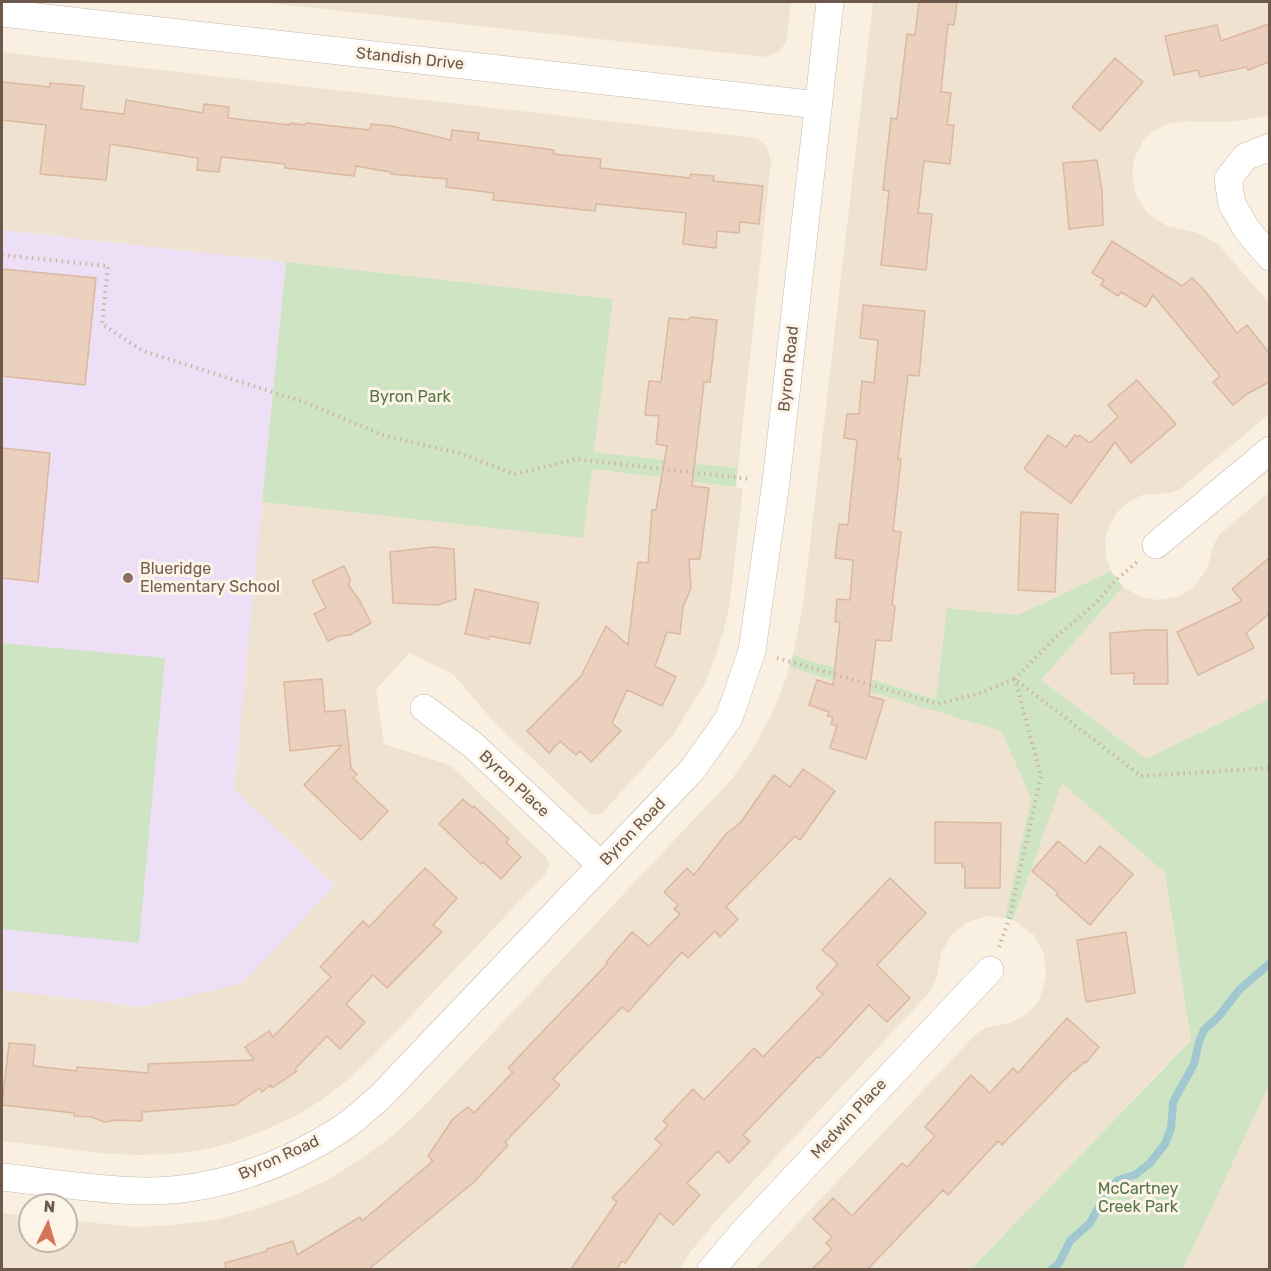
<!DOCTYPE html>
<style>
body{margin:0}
#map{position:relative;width:1271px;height:1271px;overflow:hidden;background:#f9f0e2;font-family:Rubik,sans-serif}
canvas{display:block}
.frame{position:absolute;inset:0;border:3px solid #6d584c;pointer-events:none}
.north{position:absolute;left:18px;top:1193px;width:60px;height:60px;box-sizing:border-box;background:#fcf4e7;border:2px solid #c3b6a9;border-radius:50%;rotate:5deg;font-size:16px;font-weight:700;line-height:24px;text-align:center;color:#6d584c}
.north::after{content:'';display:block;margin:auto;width:21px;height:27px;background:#d47555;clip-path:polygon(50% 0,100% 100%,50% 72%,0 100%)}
</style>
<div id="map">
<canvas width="1271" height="1271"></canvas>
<div class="frame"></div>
<div class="north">N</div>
</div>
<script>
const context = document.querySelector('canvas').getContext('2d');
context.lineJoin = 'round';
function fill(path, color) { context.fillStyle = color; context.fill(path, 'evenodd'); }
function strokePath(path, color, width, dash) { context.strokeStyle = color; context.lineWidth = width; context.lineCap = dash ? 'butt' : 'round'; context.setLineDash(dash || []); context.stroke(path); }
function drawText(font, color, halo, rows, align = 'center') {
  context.font = font + ' Rubik,sans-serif'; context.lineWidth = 6; context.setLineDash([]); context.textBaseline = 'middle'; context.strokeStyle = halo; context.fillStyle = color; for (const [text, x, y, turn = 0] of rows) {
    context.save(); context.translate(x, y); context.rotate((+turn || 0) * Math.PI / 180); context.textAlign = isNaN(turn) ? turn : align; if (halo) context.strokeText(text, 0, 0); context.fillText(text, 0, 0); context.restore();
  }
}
const residential = new Path2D(`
 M259,2h532l-5,41 -8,9 -14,5z
 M873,2h396v113l-30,6 -23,1 -28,-1 -21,3 -16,9 -8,8 -8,16 -3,16 4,22 12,19 19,12 31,7 20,11 51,59v111l-90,76 -8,3 -29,2 -10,5 -13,10 -9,14 -5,16 1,17 5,14 -93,44 -70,-7 -11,91 -144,-44 10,-51z
 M2,52l755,86 10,9 4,15 -33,306 -144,-16 19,-153 -611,-69z
 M591,469l152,19 -13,113 -6,29 -9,28 -11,27 -31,50 -70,77 -4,2h-9l-97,-93 -40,-47 -44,-21 -33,37 8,54 66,21 96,92 3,8 -3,8 -172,182 -24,23 -28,22 -27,16 -30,14 -31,12 -32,8 -33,4 -33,1 -34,-2 -100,-12v-151l141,17 192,-122 -101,-96 28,-287 320,35z
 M1269,492v207l-123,60 -105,-79 82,-93 18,10 17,3 22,-4 14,-9 13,-18 6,-23 6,-11z
 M789,667l212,64 30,67 -26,120 -17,-2 -11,3 -11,4 -14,11 -11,19 -5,27 -8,14 -210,225 -26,31 -13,19 -677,1v-57l28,3v25h36v-21l68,7 41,-2 40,-5 39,-10 39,-14 36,-17 35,-22 32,-24 27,-26 308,-327 21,-30 18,-32 14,-34z
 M1062,782l103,91 26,166 -220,230 -217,1 221,-235 10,-7 23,-5 10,-4 14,-10 7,-9 7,-22 -2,-23 -10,-20 -21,-15z
 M1269,1085v184l-86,1 20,-45z`);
const education = new Path2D(`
 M2,230l284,32 -52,527 101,96 -92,98 -100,24 -141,-17z`);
const green = new Path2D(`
 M286,262l327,37 -19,153 144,16 -2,19 -144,-18 -9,69 -321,-36z
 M1111,571l12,16 -82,93 105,79 123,-60v386l-86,184h-212l220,-229 -26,-167 -103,-90 -49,137 -8,-2 26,-120 -30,-67 -212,-64 4,-12 143,44 11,-91 71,7z
 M2,643l163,15 -26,285 -137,-14z`);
const stream = new Path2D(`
 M1051,1270l8,-7 11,-22 20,-18 15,-27 13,-16 17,-5 15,-12 15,-19 6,-16 2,-26 21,-38 5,-22 5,-12 15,-14 20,-26 31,-27`);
const building = new Path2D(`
 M919,2h38l-3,23 -6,-1 -7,68 10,1 -4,32h7l-4,39 -26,-3 -6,52 14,1 -6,56 -45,-5 8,-74 -6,-1 8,-72 6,1 10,-85 8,1z
 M1269,24v38l-21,8 -1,-3 -47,10 -2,-7 -24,5 -9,-39 52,-11 4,16z
 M1115,58l28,24 -43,49 -28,-24z
 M2,82l48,5v-4l34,3 -3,23 43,5 2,-14 77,13 1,-9 25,3 -1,11 62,7v-2l15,2 1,-2 64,7 1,-6 20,2 60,14 1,-10 27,3 -1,7 76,10 -1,4 48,5 -1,9 90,10 1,-4 23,2 -1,5 50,5 -4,38 -19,-2 -1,11 -22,-2 -1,17 -33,-4 3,-31 -90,-9 -1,7 -102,-11 1,-7 -48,-6 1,-8 -56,-5 -1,-2 -34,-6 -2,10 -69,-8v-4l-64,-7 -2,15 -22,-2 1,-12 -88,-14 -4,36 -66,-6 6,-49 -44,-5z
 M1097,160l5,31 1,34 -34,4 -6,-66z
 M1112,241l70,45 10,-8 13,13 32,42 10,-8 22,28v29l-22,12 -14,11 -20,-23 7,-6 -67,-81 -7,12 -25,-15 -3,4 -17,-11 3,-5 -12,-7z
 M2,269l94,9 -11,107 -83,-9z
 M863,305l62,6 -6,65 -11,-1 -10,84h3l-8,72 8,1 -9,73 3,1 -4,35 -15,-1 -7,56 15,4 -18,59 -36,-11 7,-22 -6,-2 2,-7 -6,-1 2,-4 -20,-7 8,-25 16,5 7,-63h-5l2,-23 13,1 3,-40 -18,-2 4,-34 9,1 9,-85 -13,-2 3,-24h12l3,-33 12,2 4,-43 -18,-2z
 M690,317l27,3 -7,62h-6l-12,104 17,2 -9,71h-11l2,29 -8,19 -3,27 -13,-2 -12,34 21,11 -14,29 -35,-16 -15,33 9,8 -30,31 -11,-11 -4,4 -16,-14 -11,12 -22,-22 54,-55 25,-50 22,19 10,-83 10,1 4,-53h4l11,-64 -11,-2 3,-28 -14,-1 4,-34 12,1 8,-64 20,2z
 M1137,380l39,44 -45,39 -16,-21 -44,61 -47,-34 24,-34 18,12 9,-12 3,2 1,-2 11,8 28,-26 -10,-12z
 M2,448l48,5 -12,129 -36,-4z
 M1021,512l37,2 -3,78 -37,-2z
 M433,547l21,2 2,50 -19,6 -44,-2 -3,-51z
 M1269,558v56l-23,19 8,15 -56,27 -21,-43 65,-31 -10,-12z
 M344,566l6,13 -1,7 11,15 11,22 -21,12 -11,1 -11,5 -14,-27 12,-6 -14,-27z
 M475,589l64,14 -9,41 -40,-8 -1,3 -24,-5z
 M1145,630h22l1,54h-34v-11l-23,1 -1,-41z
 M322,679l3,33 20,-2 6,58 6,6 -4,4 35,33 -27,29 -57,-55 38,-40 -52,6 -6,-69z
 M803,769l32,22 -35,49 -5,-4 -69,71 12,12 -18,18 -5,-6 -27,27 -6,-6 -54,60 -6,-5 -69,72 7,6 -55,57 3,3 -34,37 -105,87h-143l-1,-6 42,-12v-2l26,-8 4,14 63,-38 2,4 71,-60 -5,-5 25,-37 15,-12 6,6 39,-41 -5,-4 99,-104 -1,-2 26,-30 17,14 31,-32 -6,-5 4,-4 -14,-13 23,-24 7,7 32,-41 15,-12 33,-47 16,12z
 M463,799l10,9 1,-2 35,33 -3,3 15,15 -20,22 -18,-17 -2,2 -42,-40z
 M935,822l66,1 -1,65h-35v-21h-3v-4h-27z
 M1058,841l27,23 15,-18 33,28 -43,51 -34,-30 2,-2 -26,-22z
 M425,868l32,30 -24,27 9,7 -55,56 -14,-13 -27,29 19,18 -25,27 -13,-13 -32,33 2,2 -25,17 -1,-3 -9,7 -2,-4 -25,17 -93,7v9l-26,-1 -12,2 -12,-5 -18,-1v-3l-72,-8 7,-62 26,2 -2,21 44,5v-4l71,6v-9l106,-4 -9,-13 24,-16 4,6 58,-60 -11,-10 43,-46 6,6z
 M890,878l36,35 -49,52 33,33 -23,24 -18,-17 -49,53 -3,-1 -74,78 7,6 -21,22 -11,-12 -31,32 13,12 -27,30 -13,-12 -35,50 -3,-2 -5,8h-46l46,-67 -5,-4 50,-53 -7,-6 13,-14 -5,-4 30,-32 11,11 50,-52 9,9 60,-63 -7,-6 22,-24 -16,-14z
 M1126,932l9,61 -49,9 -9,-62z
 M1067,1018l32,29 -13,16 -2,-1 -9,9 -1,-1 -72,75 -4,-4 -50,54 -5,-5 -75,79h-56l20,-20 -6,-6 6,-6 -19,-18 20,-21 19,18 50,-53 5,4 28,-31 -10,-9 46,-52 19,18 23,-25 5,5z`);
const path = new Path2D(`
 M2,255l106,11 -6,58 41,27 164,52 78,33 74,17 56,21 61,-15 174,20
 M777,658l161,46 45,-12 32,-13 126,97 129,-8
 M999,947l11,-31 31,-140 -26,-97 41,-42 40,-34 19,-22 22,-19`);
const street = new Path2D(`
 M2,13l816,92
 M1270,147l-25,10 -17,22 4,25 15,26 23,27
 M1156,545l114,-95
 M424,708l49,37 128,120
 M2,1177c46,5 94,13 141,14 69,1 140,-24 198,-62 14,-9 26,-21 39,-32l312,-327 37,-52 23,-67 24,-169 54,-480
 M711,1270l35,-41 244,-259`);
const markers = [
 [128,578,6,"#8d6e63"]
];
const streetNames = [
 ["Standish Drive",410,59,6],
 ["Byron Road",789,369,-84],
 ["Byron Place",514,784,43],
 ["Byron Road",633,832,-46],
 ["Medwin Place",849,1119,-47],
 ["Byron Road",279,1158,-24]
];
const parkNames = [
 ["Byron Park",410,397],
 ["McCartney",1138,1189],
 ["Creek Park",1138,1207]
];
const educationNames = [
 ["Blueridge",140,569],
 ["Elementary School",140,587]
];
fill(residential, '#efe2d1');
fill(education, '#eddff5');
fill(green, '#cfe4c3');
strokePath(stream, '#a1c7d0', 8);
fill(building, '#ebd0bd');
strokePath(building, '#dbb89f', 1.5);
strokePath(street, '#c7b8ab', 28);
strokePath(path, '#cfb4a1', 4, [1.5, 4.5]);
strokePath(street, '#fff', 27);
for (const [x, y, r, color] of markers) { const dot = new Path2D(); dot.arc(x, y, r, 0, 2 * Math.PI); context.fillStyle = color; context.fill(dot); strokePath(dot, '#fcf4e7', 2); }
drawText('16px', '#6d584c', '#fcf4e7', streetNames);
drawText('16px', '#557748', '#fcf4e7', parkNames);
drawText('16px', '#785e54', '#fcf4e7', educationNames, 'left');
</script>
